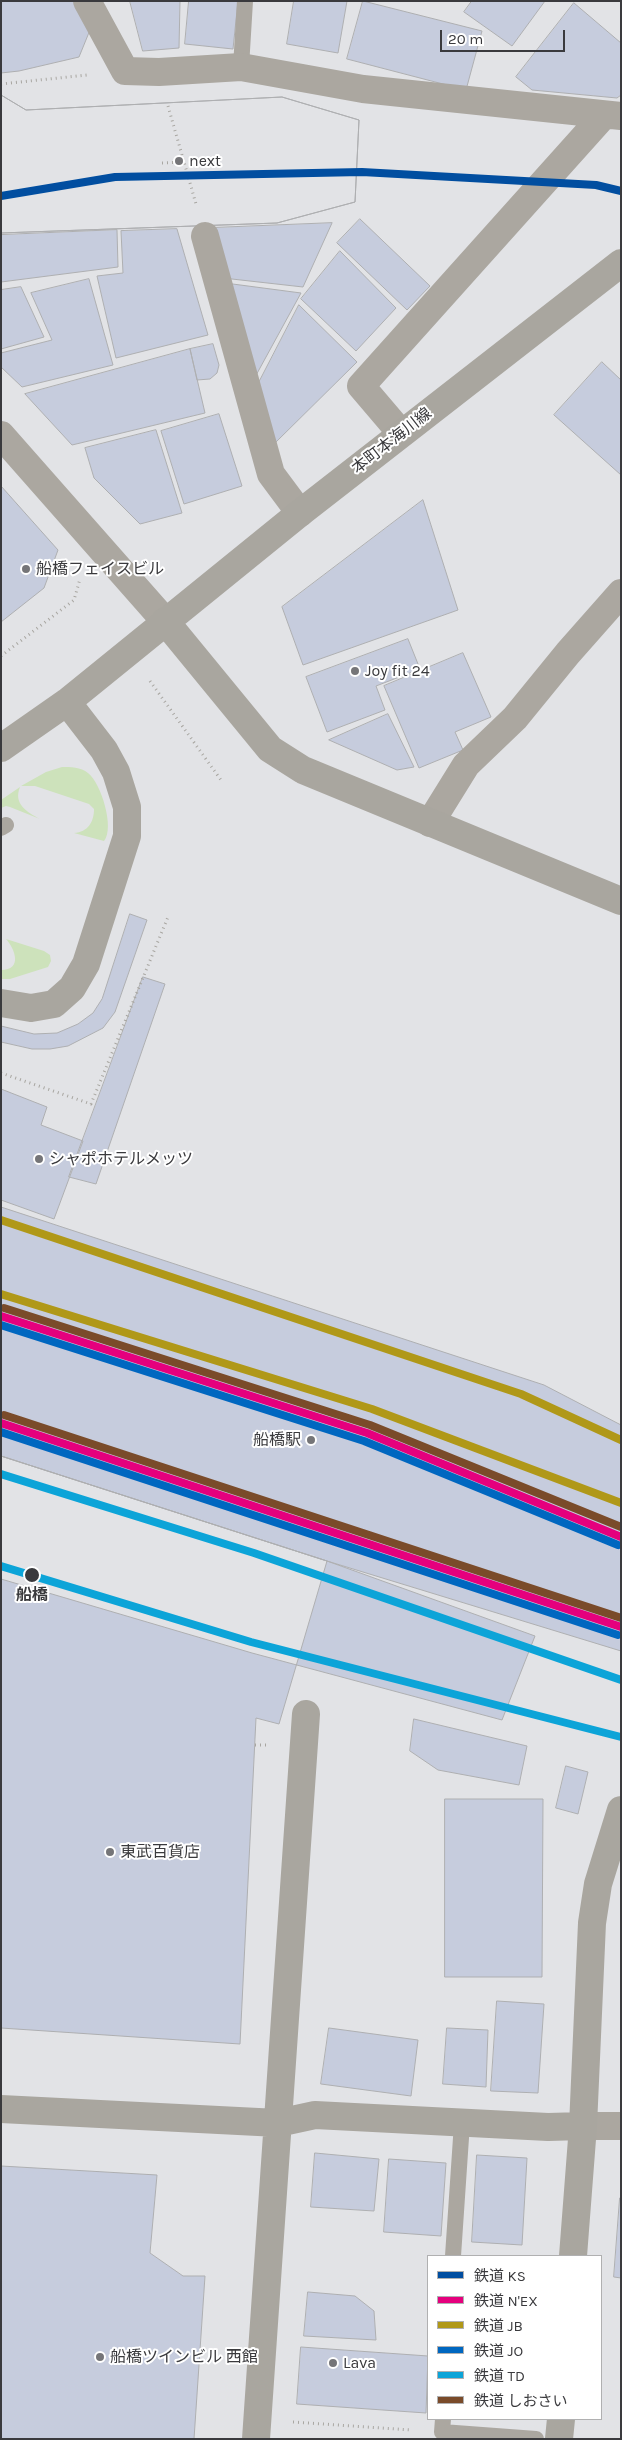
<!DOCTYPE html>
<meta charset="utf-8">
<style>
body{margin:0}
#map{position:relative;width:622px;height:2440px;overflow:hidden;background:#e2e3e6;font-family:Karla,"Noto Sans JP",sans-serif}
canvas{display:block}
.frame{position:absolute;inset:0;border:2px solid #3a3a3d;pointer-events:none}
.legend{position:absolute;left:427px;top:2255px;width:175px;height:165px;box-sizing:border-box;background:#fff;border:1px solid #b0b0b1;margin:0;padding:6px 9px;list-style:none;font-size:15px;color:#3a3a3d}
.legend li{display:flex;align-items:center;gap:10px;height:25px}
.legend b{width:25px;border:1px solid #b0b0b1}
.scale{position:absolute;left:440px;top:30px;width:125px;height:22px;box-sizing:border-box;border:2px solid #3a3a3d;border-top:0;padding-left:6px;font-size:15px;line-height:18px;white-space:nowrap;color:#3a3a3d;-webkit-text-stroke:4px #fff;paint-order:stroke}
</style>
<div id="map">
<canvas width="622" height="2440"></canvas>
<div class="frame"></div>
<ul class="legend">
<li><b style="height:6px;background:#014ea0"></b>鉄道 KS</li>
<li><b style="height:6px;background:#e5007d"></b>鉄道 N'EX</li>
<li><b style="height:6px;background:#b09818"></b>鉄道 JB</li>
<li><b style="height:6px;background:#0067c0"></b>鉄道 JO</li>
<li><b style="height:6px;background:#0ca4d8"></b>鉄道 TD</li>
<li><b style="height:6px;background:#7a4b2a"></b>鉄道 しおさい</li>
</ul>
<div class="scale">20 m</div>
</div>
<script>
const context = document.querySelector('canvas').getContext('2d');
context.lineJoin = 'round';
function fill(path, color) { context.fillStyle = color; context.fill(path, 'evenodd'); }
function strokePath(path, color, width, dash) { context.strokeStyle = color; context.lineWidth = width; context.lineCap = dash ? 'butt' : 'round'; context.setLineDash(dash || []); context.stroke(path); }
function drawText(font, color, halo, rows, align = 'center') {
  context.font = font + ' Karla,"Noto Sans JP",sans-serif'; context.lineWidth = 4; context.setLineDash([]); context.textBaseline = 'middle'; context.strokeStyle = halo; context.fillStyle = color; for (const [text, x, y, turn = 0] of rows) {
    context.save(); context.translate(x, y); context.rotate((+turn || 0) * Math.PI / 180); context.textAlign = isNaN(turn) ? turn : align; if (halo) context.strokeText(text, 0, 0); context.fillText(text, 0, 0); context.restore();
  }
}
const green = new Path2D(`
 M62,767c8,0 19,0 26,6 13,10 27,55 16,68l-30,-8c14,-1 20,-11 20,-24l-5,-5 -54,-18h-14l25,-14z
 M20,787c-7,17 7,25 20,32l-30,-12 -4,-1 -5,2v-8z
 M6,939l38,12 6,4 1,6 -3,6 -38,12h-9v-9c22,0 14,-21 5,-31z`);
const building = new Path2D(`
 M1,1h74l15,29 -11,27 -60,14 -18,2z
 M130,1h50l-1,47 -36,3z
 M189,1h49l-5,48 -48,-5z
 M294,1h53l-9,52 -51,-9z
 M363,1l119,30 -16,59 -119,-31z
 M472,1h73l-33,45 -48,-34z
 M574,3l47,40v52l-4,3 -85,-8 -16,-13z
 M1,95l25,15 256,-13 77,23 -4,82 -78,21 -276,10z
 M1,95l25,15 256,-13 77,23 -4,82 -78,21 -276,10z
 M360,219l70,67 -23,24 -70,-67z
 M332,223l-29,64 -80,-9 -12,-50z
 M177,229l31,106 -92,23 -19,-82 26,-3 -2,-42z
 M117,230l1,37 -117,15v-47z
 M340,251l56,57 -40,43 -55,-52z
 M89,279l24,86 -91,22 -21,-20v-14l51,-13 -21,-47z
 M225,283l76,10 -47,86z
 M21,287l23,50 -43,12v-59z
 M299,305l58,57 -83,82 -19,-54z
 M213,344l6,21 -2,8 -7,6 -13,1 -7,-31z
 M190,349l15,64 -133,32 -47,-51z
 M602,362l19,18v95l-67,-60z
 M219,414l23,72 -58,18 -23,-73z
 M156,430l26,83 -42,11 -46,-46 -9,-30z
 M1,486l57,64 -14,38 -43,34z
 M423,500l35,110 -155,55 -21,-58z
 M408,639l12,30 -44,17 9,24 -58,22 -21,-55z
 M463,653l28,64 -36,15 8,18 -44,18 -35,-82z
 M388,714l26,53 -17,3 -68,-30z
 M130,914l17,6 -32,92 -12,16 -35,18 -18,3h-18l-31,-7v-16l33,8 23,-1 21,-9 15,-11 9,-14z
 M143,977l22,7 -69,200 -27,-7z
 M1,1089l46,18 -6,18 42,16 -29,78 -53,-19z
 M1,1207l543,178 77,40v226l-294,-90 -326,-105z
 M1,1456l326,105 -48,163 -23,-6 -16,326 -239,-16z
 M1,1456l326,105 208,75 -33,84 -250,-67 -251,-74z
 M414,1719l113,27 -8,39 -81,-15 -28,-19z
 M566,1766l22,6 -10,42 -22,-6z
 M445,1799h98l-1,178h-97z
 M497,2001l47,3 -6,89 -47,-2z
 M329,2028l89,12 -7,56 -90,-12z
 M447,2028l41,2 -2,57 -43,-3z
 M315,2153l64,6 -5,52 -63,-4z
 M477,2155l50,3 -5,87 -50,-3z
 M389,2159l57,4 -5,73 -57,-4z
 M1,2166l156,9 -7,78 33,23h22l-11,163h-193z
 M620,2198h1v80l-7,-1z
 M308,2292l47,4 19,15 2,29 -72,-4z
 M301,2347l127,9 -2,57 -129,-9z`);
const path = new Path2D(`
 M1,84l86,-9
 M168,106l28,98
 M162,163l22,-1
 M1,656l73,-56 6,-21
 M150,681l71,99
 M1,1073l90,31 77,-187
 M255,1745h14
 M293,2422l118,8`);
const lane = new Path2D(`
 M241,67l4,-66
 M1,828l5,-3
 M453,2256l9,-133
 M443,2419l-1,13 94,7`);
const street = new Path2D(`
 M87,1l38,70 34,1 82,-5 122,22 258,27
 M205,236l66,238 29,39
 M401,433l-40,-47 243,-271
 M1,435l164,186
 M430,823l36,-58 49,-47 53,-65 53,-60
 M583,2126h38`);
const secondary = new Path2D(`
 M165,621l105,128 33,21 318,131
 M1,748l66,-46 233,-189 321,-250
 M1,1003l30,5 23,-4 18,-16 14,-24 41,-128v-29l-11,-35 -12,-22 -37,-48
 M1,2109l277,14 37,-8 233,12 35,-1
 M573,2256l10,-130 9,-203 6,-39 23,-74
 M256,2439l50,-725
 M559,2439l2,-20`);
const rail1 = new Path2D(`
 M1,196l114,-19 247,-5 234,13 25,6`);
const rail2 = new Path2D(`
 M1,1316l366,117 254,104
 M1,1423l620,204`);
const rail3 = new Path2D(`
 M1,1220l520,174 100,46
 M1,1294l371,115 249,94`);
const rail4 = new Path2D(`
 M1,1325l363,116 254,104
 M1,1432l617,203`);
const rail5 = new Path2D(`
 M1,1474l253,79 367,127
 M1,1566l250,76 370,95`);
const rail6 = new Path2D(`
 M4,1308l366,117 251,102
 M4,1415l617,203`);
const markers = [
 [179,161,5,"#757578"],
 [26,569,5,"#757578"],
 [355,671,5,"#757578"],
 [39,1159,5,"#757578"],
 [311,1440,5,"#757578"],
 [32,1575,8,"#3a3a3d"],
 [110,1852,5,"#757578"],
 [100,2357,5,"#757578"],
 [333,2363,5,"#757578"]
];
const poiNames = [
 ["next",189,161],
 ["船橋フェイスビル",36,569],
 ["Joy fit 24",365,671],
 ["シャポホテルメッツ",49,1159],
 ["船橋駅",301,1440,"right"],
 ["東武百貨店",120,1852],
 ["船橋ツインビル 西館",110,2357],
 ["Lava",343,2363]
];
const streetNames = [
 ["本町本海川線",392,441,-38]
];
const stopNames = [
 ["船橋",32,1595]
];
fill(green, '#cde2bb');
fill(building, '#c6ccdd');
strokePath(building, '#aeafb1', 1);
strokePath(path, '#a8a6a1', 3, [1, 4]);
strokePath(lane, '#aba7a0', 16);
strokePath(street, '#aba7a0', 28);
strokePath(secondary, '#a9a69f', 28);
strokePath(rail1, '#014ea0', 8);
strokePath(rail2, '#e5007d', 8);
strokePath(rail3, '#b09818', 8);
strokePath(rail4, '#0067c0', 8);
strokePath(rail5, '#0ca4d8', 8);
strokePath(rail6, '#7a4b2a', 8);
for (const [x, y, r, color] of markers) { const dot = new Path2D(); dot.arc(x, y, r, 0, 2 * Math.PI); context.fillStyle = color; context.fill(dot); strokePath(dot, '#fff', 2); }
drawText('16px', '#3a3a3d', '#fff', poiNames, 'left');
drawText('16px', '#3a3a3d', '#fff', streetNames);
drawText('bold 16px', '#3a3a3d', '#fff', stopNames);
</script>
